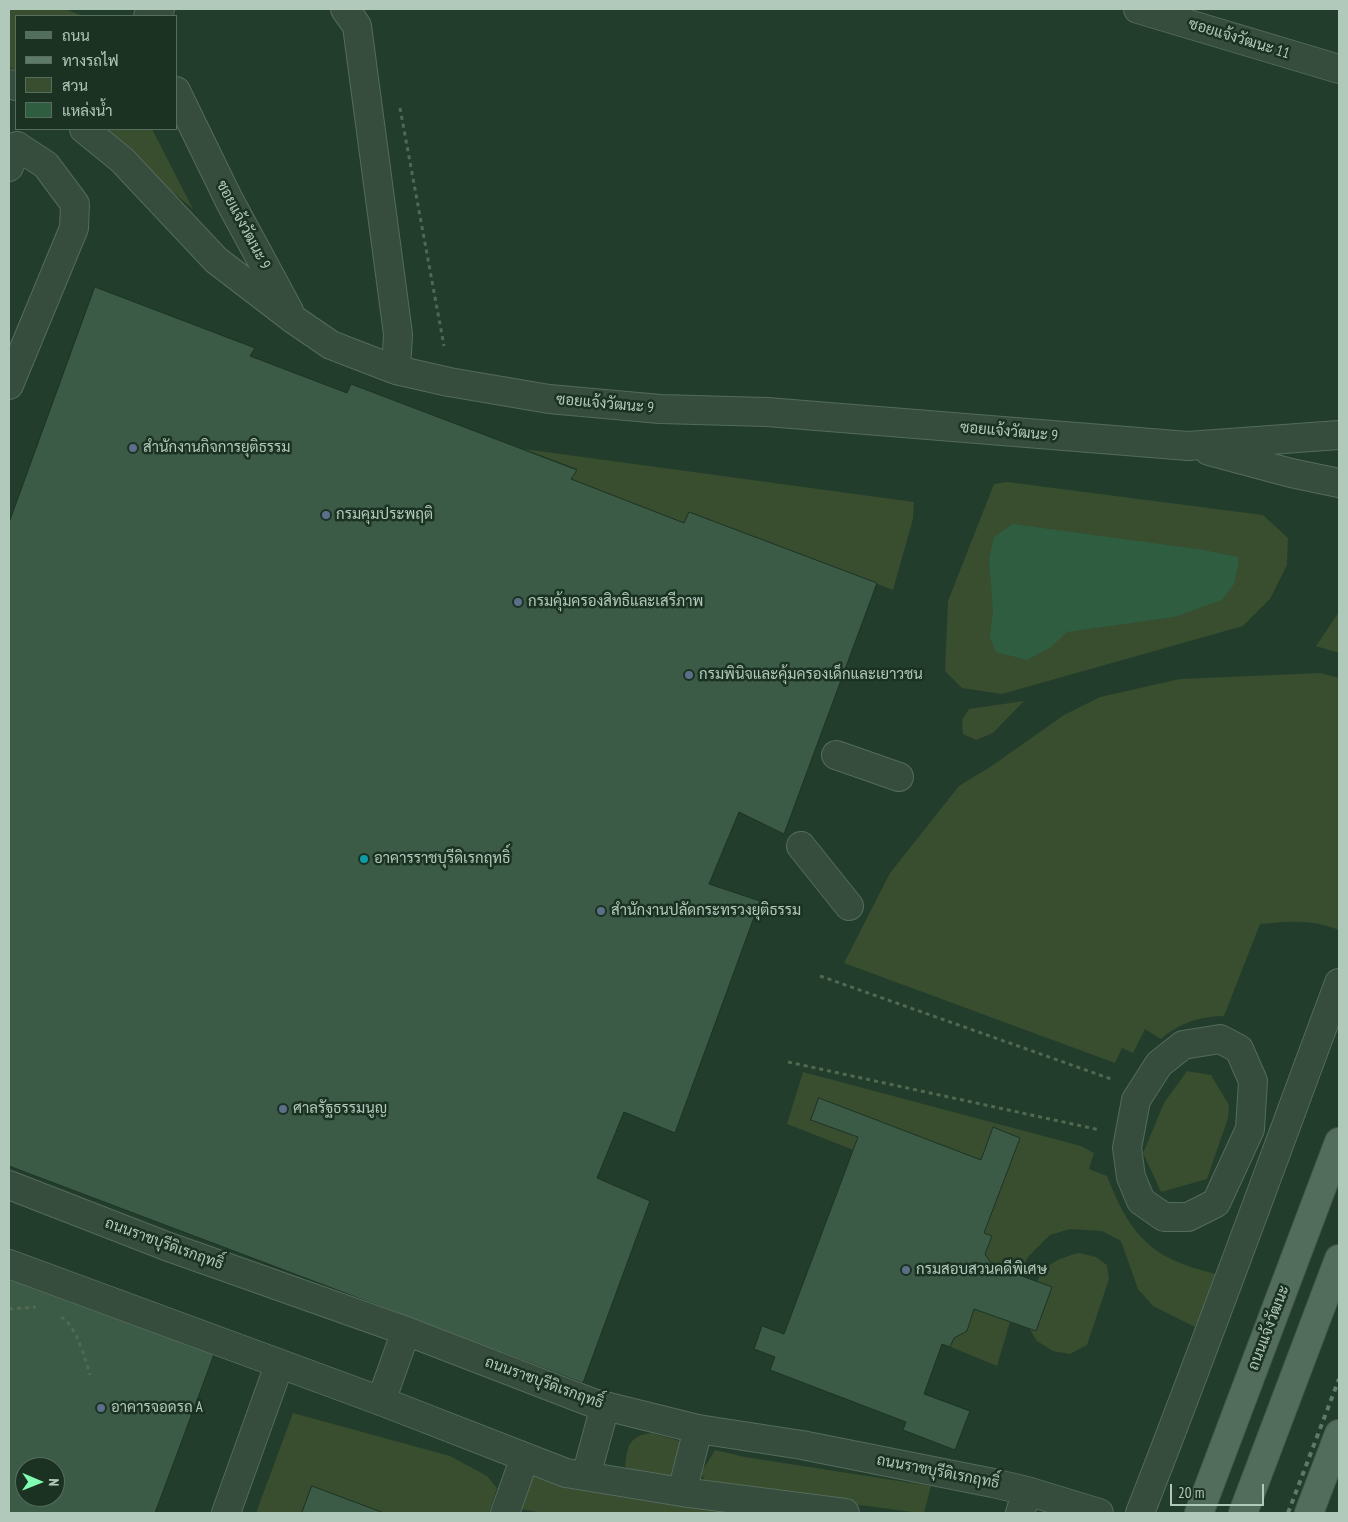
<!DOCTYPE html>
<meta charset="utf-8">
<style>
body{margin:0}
#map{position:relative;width:1348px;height:1522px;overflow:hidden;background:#223d2b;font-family:"PT Sans Narrow",Sarabun,sans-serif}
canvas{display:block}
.frame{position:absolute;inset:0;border:10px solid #b1c9ba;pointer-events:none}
.legend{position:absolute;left:15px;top:15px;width:162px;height:115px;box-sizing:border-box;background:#1b3223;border:1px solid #576e5f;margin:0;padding:6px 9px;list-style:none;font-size:15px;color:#b1c9ba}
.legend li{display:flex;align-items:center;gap:10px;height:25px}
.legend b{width:25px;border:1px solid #576e5f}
.north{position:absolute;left:15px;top:1457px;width:50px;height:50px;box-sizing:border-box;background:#1b3223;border:1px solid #576e5f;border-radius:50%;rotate:91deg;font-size:14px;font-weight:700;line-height:20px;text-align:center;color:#b1c9ba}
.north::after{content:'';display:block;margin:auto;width:18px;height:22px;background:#81fdb2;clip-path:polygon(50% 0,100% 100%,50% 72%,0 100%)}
.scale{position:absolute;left:1170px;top:1484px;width:94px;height:22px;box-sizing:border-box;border:2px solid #b1c9ba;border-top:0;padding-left:6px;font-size:15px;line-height:18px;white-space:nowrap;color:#b1c9ba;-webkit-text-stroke:4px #1b3223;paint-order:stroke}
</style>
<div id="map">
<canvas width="1348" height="1522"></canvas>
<div class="frame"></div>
<ul class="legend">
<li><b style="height:6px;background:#536d5d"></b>ถนน</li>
<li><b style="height:6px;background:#5e7b69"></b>ทางรถไฟ</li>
<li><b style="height:14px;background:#394d2f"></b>สวน</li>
<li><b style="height:14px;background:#2e5d40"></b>แหล่งน้ำ</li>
</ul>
<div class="north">N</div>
<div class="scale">20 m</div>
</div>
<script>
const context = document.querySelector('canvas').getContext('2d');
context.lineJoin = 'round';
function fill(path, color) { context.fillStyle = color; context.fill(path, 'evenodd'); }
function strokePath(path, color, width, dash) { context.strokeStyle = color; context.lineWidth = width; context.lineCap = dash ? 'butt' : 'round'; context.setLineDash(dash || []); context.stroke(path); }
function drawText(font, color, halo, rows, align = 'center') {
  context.font = font + ' "PT Sans Narrow",Sarabun,sans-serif'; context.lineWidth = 5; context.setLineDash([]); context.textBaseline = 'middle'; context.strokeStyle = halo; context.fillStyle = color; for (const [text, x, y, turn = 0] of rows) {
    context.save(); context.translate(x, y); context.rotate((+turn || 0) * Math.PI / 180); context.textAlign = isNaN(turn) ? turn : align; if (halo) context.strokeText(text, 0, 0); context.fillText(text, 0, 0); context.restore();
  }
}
const green = new Path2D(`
 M9,9h56l18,7h-67v54l-7,-3z
 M97,129h55l41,80z
 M524,449l390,53 -1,17 -20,71 -204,-78 -5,11 -113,-44 6,-10z
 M1007,482l256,33 25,23 -1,27 -17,34 -27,27 -241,68 -40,-6 -17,-17 3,-70 46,-117z
 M1339,612v41l-23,-7z
 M1320,673l19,5v252c-26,-11 -51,-9 -79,-6l-36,92c-25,1 -43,6 -63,23l-16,-10 -12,24 -11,-5 -7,15 -271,-100 46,-90 69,-87 34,-21 71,-50 36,-18 80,-18z
 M1024,701l-31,32 -17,7 -13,-6 -1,-14 7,-11z
 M1187,1071l24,4 18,30 -1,13 -21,61 -46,13 -18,-39 21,-50z
 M803,1072l278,74 13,7 -5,16 18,7c15,38 31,70 71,86 13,6 28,9 41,13l-24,52 -42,-21 -15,-17 -17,-48 -19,-10 -32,-2 -20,6 -22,22 -9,18 -9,47 -13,44 -63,-26 45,-141 -192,-75z
 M1079,1253l17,4 11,8 2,14 -22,66 -17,9 -17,-3 -16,-10 -8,-13c6,-41 2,-64 50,-75z
 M293,1413l157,43 37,20 10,12 -8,25h-233z
 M651,1433l33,9 -10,38 -41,-7 -8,-7c3,-21 4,-30 26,-33z
 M715,1450l30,7 186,29 -7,27h-4l-213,-28 -6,-12z
 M536,1475l222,38h-215l-27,-5 7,-23z`);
const water = new Path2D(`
 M1013,524l191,26 34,7v8l-4,19 -12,16 -48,17 -107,15 -16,15 -24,13 -31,-8 -6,-14 3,-27 -4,-52 5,-22z`);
const building = new Path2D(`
 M95,287l160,61 -5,8 97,37 4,-9 226,86 -6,9 113,44 5,-11 188,71 -93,251 -45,-22 -30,72 51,17 -85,232 -51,-21 -27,66 53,23 -67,182 -574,-217v-643z
 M819,1098l162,62 12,-33 27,11 -36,95 8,3 -7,18 7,11 60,22 -16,44 -62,-22 -7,22 -13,7 -4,9 -8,-3 -18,50 46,17 -15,39 -52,-20 3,-8 -136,-52 5,-13 -21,-8 8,-23 22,8 74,-197 -47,-17z
 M9,1271l207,78 -61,164h-146zM25,1467h30v30h-30z
 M312,1486l72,27h-82z`);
const path = new Path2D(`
 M400,108l44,238
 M820,976l294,104
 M788,1062l312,68
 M9,1309l27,-2
 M61,1317c16,9 24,42 29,58`);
const minor = new Path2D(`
 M345,9l12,17 41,308 -2,36
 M1138,9l201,60
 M148,16l12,-7
 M9,84l7,2
 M176,91l53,109 60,111
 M84,129l38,31 94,100 77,59 38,26 65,25 53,12 100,17 111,10 107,3 421,34 151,-11
 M9,167l8,-21 29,19 29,39 -1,24 -65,157
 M1209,451l82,22 48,10
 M836,755l63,22
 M801,846l48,60
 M1220,1039l19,10 14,32 -3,48 -34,74 -28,14h-24l-23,-16 -10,-24 -4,-29 9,-48 23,-36 24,-19z
 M9,1185l157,61 240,85 187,72 105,26 104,16 191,38 34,8 72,22
 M9,1264l372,137 185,72 116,19 163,21
 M381,1401l25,-70
 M586,1476l19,-70
 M682,1492l16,-63
 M226,1513l53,-148
 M505,1513l20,-56
 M1020,1513l7,-22
 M1140,1513c69,-176 133,-353 199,-530`);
const major = new Path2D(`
 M1199,1513l140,-371
 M1243,1513l96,-254
 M1309,1513l30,-79`);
const rail = new Path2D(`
 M1288,1513l51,-134`);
const markers = [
 [133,448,5,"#5c6f8a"],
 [326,515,5,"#5c6f8a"],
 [518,602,5,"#5c6f8a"],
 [689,675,5,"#5c6f8a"],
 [364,859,5,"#0f9aa8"],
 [601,911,5,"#5c6f8a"],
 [283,1109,5,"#5c6f8a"],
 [906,1270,5,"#5c6f8a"],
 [101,1408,5,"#5c6f8a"]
];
const streetNames = [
 ["ซอยแจ้งวัฒนะ 11",1239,39,17],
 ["ซอยแจ้งวัฒนะ 9",243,225,62],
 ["ซอยแจ้งวัฒนะ 9",605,404,5],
 ["ซอยแจ้งวัฒนะ 9",1009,432,5],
 ["ถนนราชบุรีดิเรกฤทธิ์",164,1244,20],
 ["ถนนแจ้งวัฒนะ",1269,1328,-69],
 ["ถนนราชบุรีดิเรกฤทธิ์",544,1383,20],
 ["ถนนราชบุรีดิเรกฤทธิ์",938,1472,11]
];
const poiNames = [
 ["สำนักงานกิจการยุติธรรม",143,448],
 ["กรมคุมประพฤติ",336,515],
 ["กรมคุ้มครองสิทธิและเสรีภาพ",528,602],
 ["กรมพินิจและคุ้มครองเด็กและเยาวชน",699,675],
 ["อาคารราชบุรีดิเรกฤทธิ์",374,859],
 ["สำนักงานปลัดกระทรวงยุติธรรม",611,911],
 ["ศาลรัฐธรรมนูญ",293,1109],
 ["กรมสอบสวนคดีพิเศษ",916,1270],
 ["อาคารจอดรถ A",111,1408]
];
fill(green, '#394d2f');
fill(water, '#2e5d40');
fill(building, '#3b5b46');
strokePath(building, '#1d3425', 1);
strokePath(minor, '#546b5c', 30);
strokePath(major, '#42594a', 30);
strokePath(path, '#526850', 3, [4, 4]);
strokePath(minor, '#364d3e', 28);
strokePath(major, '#536d5d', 28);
strokePath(rail, '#5e7b69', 4, [5, 5]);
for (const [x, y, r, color] of markers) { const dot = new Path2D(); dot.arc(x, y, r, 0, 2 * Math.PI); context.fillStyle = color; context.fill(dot); strokePath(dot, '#1b3223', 2); }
drawText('15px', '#b1c9ba', '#1b3223', streetNames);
drawText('15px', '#b1c9ba', '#1b3223', poiNames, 'left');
</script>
